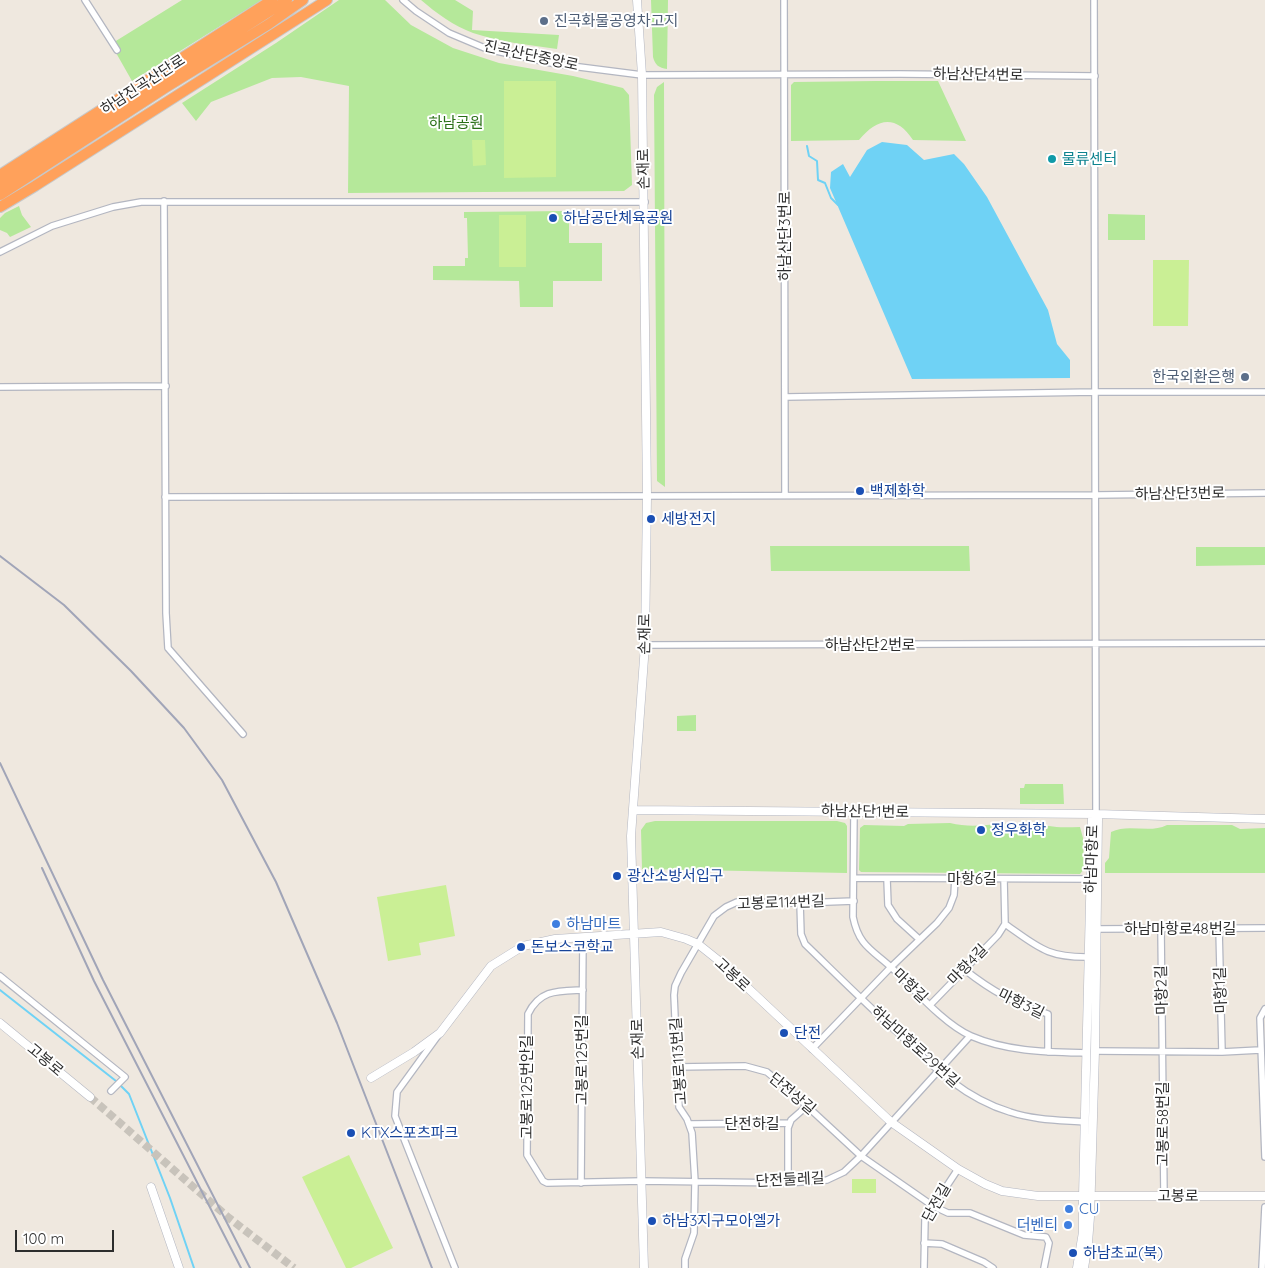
<!DOCTYPE html>
<meta charset="utf-8">
<style>
body{margin:0}
#map{position:relative;width:1265px;height:1268px;overflow:hidden;background:#efe8df;font-family:Quicksand,sans-serif}
canvas{display:block}
.scale{position:absolute;left:15px;top:1230px;width:99px;height:22px;box-sizing:border-box;border:2px solid #2d2d2d;border-top:0;padding-left:6px;font-size:15px;line-height:18px;white-space:nowrap;color:#2d2d2d;-webkit-text-stroke:4px #fff;paint-order:stroke}
</style>
<div id="map">
<canvas width="1265" height="1268"></canvas>
<div class="scale">100 m</div>
</div>
<script>
const context = document.querySelector('canvas').getContext('2d');
context.lineJoin = 'round';
function fill(path, color) { context.fillStyle = color; context.fill(path, 'evenodd'); }
function strokePath(path, color, width, dash) { context.strokeStyle = color; context.lineWidth = width; context.lineCap = dash ? 'butt' : 'round'; context.setLineDash(dash || []); context.stroke(path); }
function drawText(font, color, halo, rows, align = 'center') {
  context.font = font + ' Quicksand,"Noto Sans KR",sans-serif'; context.lineWidth = 4; context.setLineDash([]); context.textBaseline = 'middle'; context.strokeStyle = halo; context.fillStyle = color; for (const [text, x, y, turn = 0] of rows) {
    context.save(); context.translate(x, y); context.rotate((+turn || 0) * Math.PI / 180); context.textAlign = isNaN(turn) ? turn : align; if (halo) context.strokeText(text, 0, 0); context.fillText(text, 0, 0); context.restore();
  }
}
const green = new Path2D(`
 M182,0h80l-130,81 -21,-37z
 M339,0h46l26,25 42,23 46,15 74,13 50,12 6,7 3,90 -8,6 -276,2 1,-107 -48,-9 -29,1 -61,24 -15,19 -14,-18 94,-60z
 M421,0h34l18,11 -1,19 87,5 -2,14c-28,-4 -57,-7 -84,-16 -19,-7 -37,-20 -52,-33z
 M651,0h17l-1,69c-8,-1 -12,-4 -14,-12z
 M876,81h62l28,60 -53,-1c-17,-26 -36,-22 -54,0l-68,1v-56l3,-3z
 M664,82l1,405 -8,-6 -3,-386 3,-8z
 M19,206l3,9 9,12 -21,10 -3,-4 -7,-3v-12l5,-5z
 M569,211v32h33v38h-49v26h-33l-1,-26 -86,-1v-14h32v-8h3l-1,-40h-3v-6z
 M1108,214l37,1v25h-37z
 M770,546h199l1,25h-199z
 M1196,547h69v18l-69,1z
 M696,715v16h-19v-15z
 M1025,784h38l1,20h-44v-16h4z
 M655,821h182l8,2 2,3v47l-205,-4 -1,-39 5,-7z
 M950,823c24,6 44,0 69,0 10,0 20,2 30,3 10,2 21,1 31,1l3,11 1,31 -4,5 -219,-2 -2,-2 1,-42 4,-3 40,1 4,-2z
 M1167,825h65l8,4 25,-1v45h-160v-10l4,-5 2,-26c18,-9 38,2 56,-7z`);
const pitch = new Path2D(`
 M504,81h52v96l-52,1z
 M472,140h13l1,25 -13,1z
 M499,215h27v52h-27z
 M1153,260h36l-1,66h-35z
 M446,885l9,51 -36,7 2,12 -33,6 -11,-64z
 M349,1155l44,93 -42,20h-5l-44,-91z
 M852,1179h24v14h-24z`);
const water = new Path2D(`
 M882,142l25,3 17,15 30,-6 10,10 23,33 61,113 9,34 13,16v18l-158,1 -82,-191 1,-16 12,-8 7,13 17,-27z`);
const stream = new Path2D(`
 M807,146l2,10 8,5 1,19 7,3 6,15 7,7
 M0,990l116,91 13,13 41,104 24,70`);
const secondaryTunnel = new Path2D(`
 M90,1097l139,121 65,50`);
const street = new Path2D(`
 M85,0l32,50
 M403,0l13,11 33,22 38,16 69,15 86,11 258,-1 195,2
 M784,0l1,495
 M1094,0l2,814
 M164,201l2,412 2,35 75,86
 M0,252l52,-26 61,-19 28,-5h504
 M0,387l166,-1
 M786,397l309,-5h170
 M165,497l931,-2 169,-2
 M645,645l620,-2
 M854,812l-1,105c6,30 20,33 40,52 22,21 51,55 78,67 37,16 77,16 116,17
 M854,878l237,1
 M887,879l1,26 9,14 22,20
 M800,903l1,31 4,10c30,29 60,59 91,87 34,33 67,67 114,81 24,8 49,8 75,10
 M1005,924c33,23 42,34 85,33
 M1096,929l169,-1
 M1161,929l3,267
 M1219,929l3,123
 M965,970c28,22 49,33 83,44v38
 M0,976l125,101 -14,14
 M583,990c-24,1 -43,-1 -55,24l-1,141 16,26 4,2 94,-2 147,2 39,-3 17,-8 17,-16 109,-120
 M930,1005l68,-70 7,-11 -1,-45
 M1265,1009l-5,9 5,139
 M437,1037l-40,55 -2,24 60,152
 M812,1049l79,-82 46,-44 12,-15 5,-13 1,-17
 M1095,1051l127,1 38,-2
 M677,1067l68,-1 22,6 28,23 66,61 72,50 15,7h22l54,22 22,2 3,6 -5,25
 M689,1124l100,-1
 M581,1183l2,-246
 M788,1183v-55l3,-8 16,-14
 M924,1243l18,1 42,18 9,6
 M685,1268v-9l9,-26 1,-51 -3,-49 -5,-14 -8,-12 -5,-112 1,-9 6,-13 33,-57 12,-9 11,-5 63,1 54,-2
 M924,1268l1,-49 33,-50
 M1262,1268l3,-61`);
const secondary = new Path2D(`
 M637,0l5,75 5,421 -2,149 -14,191 13,432
 M634,810l462,4 169,5
 M0,1023l90,74
 M371,1078l43,-26 26,-19 51,-67 32,-20 32,-7 106,-7 25,7 12,5 20,16 173,162 67,47 27,15 17,7 36,5h45
 M151,1187l28,81
 M1090,1196h175
 M1077,1268l6,-36v-36l9,-377 4,-5
 M1084,1268l4,-25 2,-26 5,-166 3,-232 -2,-5`);
const highway = new Path2D(`
 M0,175l272,-175
 M0,184l287,-184
 M0,195l165,-107 104,-64 34,-24
 M0,207l35,-21 292,-186`);
const rail = new Path2D(`
 M0,556l64,49 67,66 53,57 38,52 54,102 61,141 95,245
 M0,763l103,217 147,288
 M42,868l52,113 147,287`);
const markers = [
 [544,21,5,"#5c6f8a"],
 [1052,159,5,"#0f9aa8"],
 [553,218,5,"#1a4fb4"],
 [1245,377,5,"#5c6f8a"],
 [860,491,5,"#1a4fb4"],
 [651,519,5,"#1a4fb4"],
 [981,830,5,"#1a4fb4"],
 [617,876,5,"#1a4fb4"],
 [556,924,5,"#3f7fe0"],
 [521,947,5,"#1a4fb4"],
 [784,1033,5,"#1a4fb4"],
 [351,1133,5,"#1a4fb4"],
 [1069,1209,5,"#3f7fe0"],
 [652,1221,5,"#1a4fb4"],
 [1068,1225,5,"#3f7fe0"],
 [1073,1253,5,"#1a4fb4"]
];
const serviceNames = [
 ["진곡화물공영차고지",554,21],
 ["한국외환은행",1235,377,"right"]
];
const streetNames = [
 ["진곡산단중앙로",531,56,12],
 ["하남산단4번로",978,75,1],
 ["하남진곡산단로",143,85,-33],
 ["손재로",644,169,-91],
 ["하남산단3번로",785,236,-90],
 ["하남산단3번로",1180,494,-1],
 ["손재로",645,634,-89],
 ["하남산단2번로",870,645],
 ["하남산단1번로",865,812,1],
 ["하남마항로",1092,859,-88],
 ["마항6길",972,879],
 ["고봉로114번길",781,903,-2],
 ["하남마항로48번길",1180,929],
 ["마항4길",968,965,-46],
 ["고봉로",732,975,43],
 ["마항길",910,986,44],
 ["마항2길",1162,990,-91],
 ["마항1길",1221,990,-92],
 ["마항3길",1021,1004,26],
 ["손재로",638,1039,-91],
 ["하남마항로29번길",915,1047,42],
 ["고봉로",45,1060,40],
 ["고봉로125번길",582,1060,-90],
 ["고봉로113번길",679,1061,-94],
 ["고봉로125번안길",527,1087,-90],
 ["단전상길",792,1094,40],
 ["단전하길",752,1124],
 ["고봉로58번길",1163,1124,-90],
 ["단전둘레길",790,1180,-3],
 ["고봉로",1178,1196],
 ["단전길",937,1203,-60]
];
const parkNames = [
 ["하남공원",456,123]
];
const cultureNames = [
 ["물류센터",1062,159]
];
const transitNames = [
 ["하남공단체육공원",563,218],
 ["백제화학",870,491],
 ["세방전지",661,519],
 ["정우화학",991,830],
 ["광산소방서입구",627,876],
 ["돈보스코학교",531,947],
 ["단전",794,1033],
 ["KTX스포츠파크",361,1133],
 ["하남3지구모아엘가",662,1221],
 ["하남초교(북)",1083,1253]
];
const shopNames = [
 ["하남마트",566,924],
 ["CU",1079,1209],
 ["더벤티",1058,1225,"right"]
];
fill(green, '#b5e89a');
fill(pitch, '#caef95');
fill(water, '#6fd2f5');
strokePath(stream, '#6fd2f5', 2);
strokePath(secondaryTunnel, '#c8c3bb', 8, [8, 4]);
strokePath(street, '#b3b6c1', 8);
strokePath(secondary, '#b3b6c1', 9);
strokePath(highway, '#c8c8c8', 12);
strokePath(street, '#fff', 5.5);
strokePath(secondary, '#fff', 8);
strokePath(highway, '#ffa15b', 10);
strokePath(rail, '#a1a5b8', 2);
for (const [x, y, r, color] of markers) { const dot = new Path2D(); dot.arc(x, y, r, 0, 2 * Math.PI); context.fillStyle = color; context.fill(dot); strokePath(dot, '#fff', 2); }
drawText('15px', '#4e5e75', '#fff', serviceNames, 'left');
drawText('15px', '#2d2d2d', '#fff', streetNames);
drawText('15px', '#2a7017', '#fff', parkNames);
drawText('15px', '#0d838f', '#fff', cultureNames, 'left');
drawText('15px', '#164399', '#fff', transitNames, 'left');
drawText('15px', '#366cbe', '#fff', shopNames, 'left');
</script>
